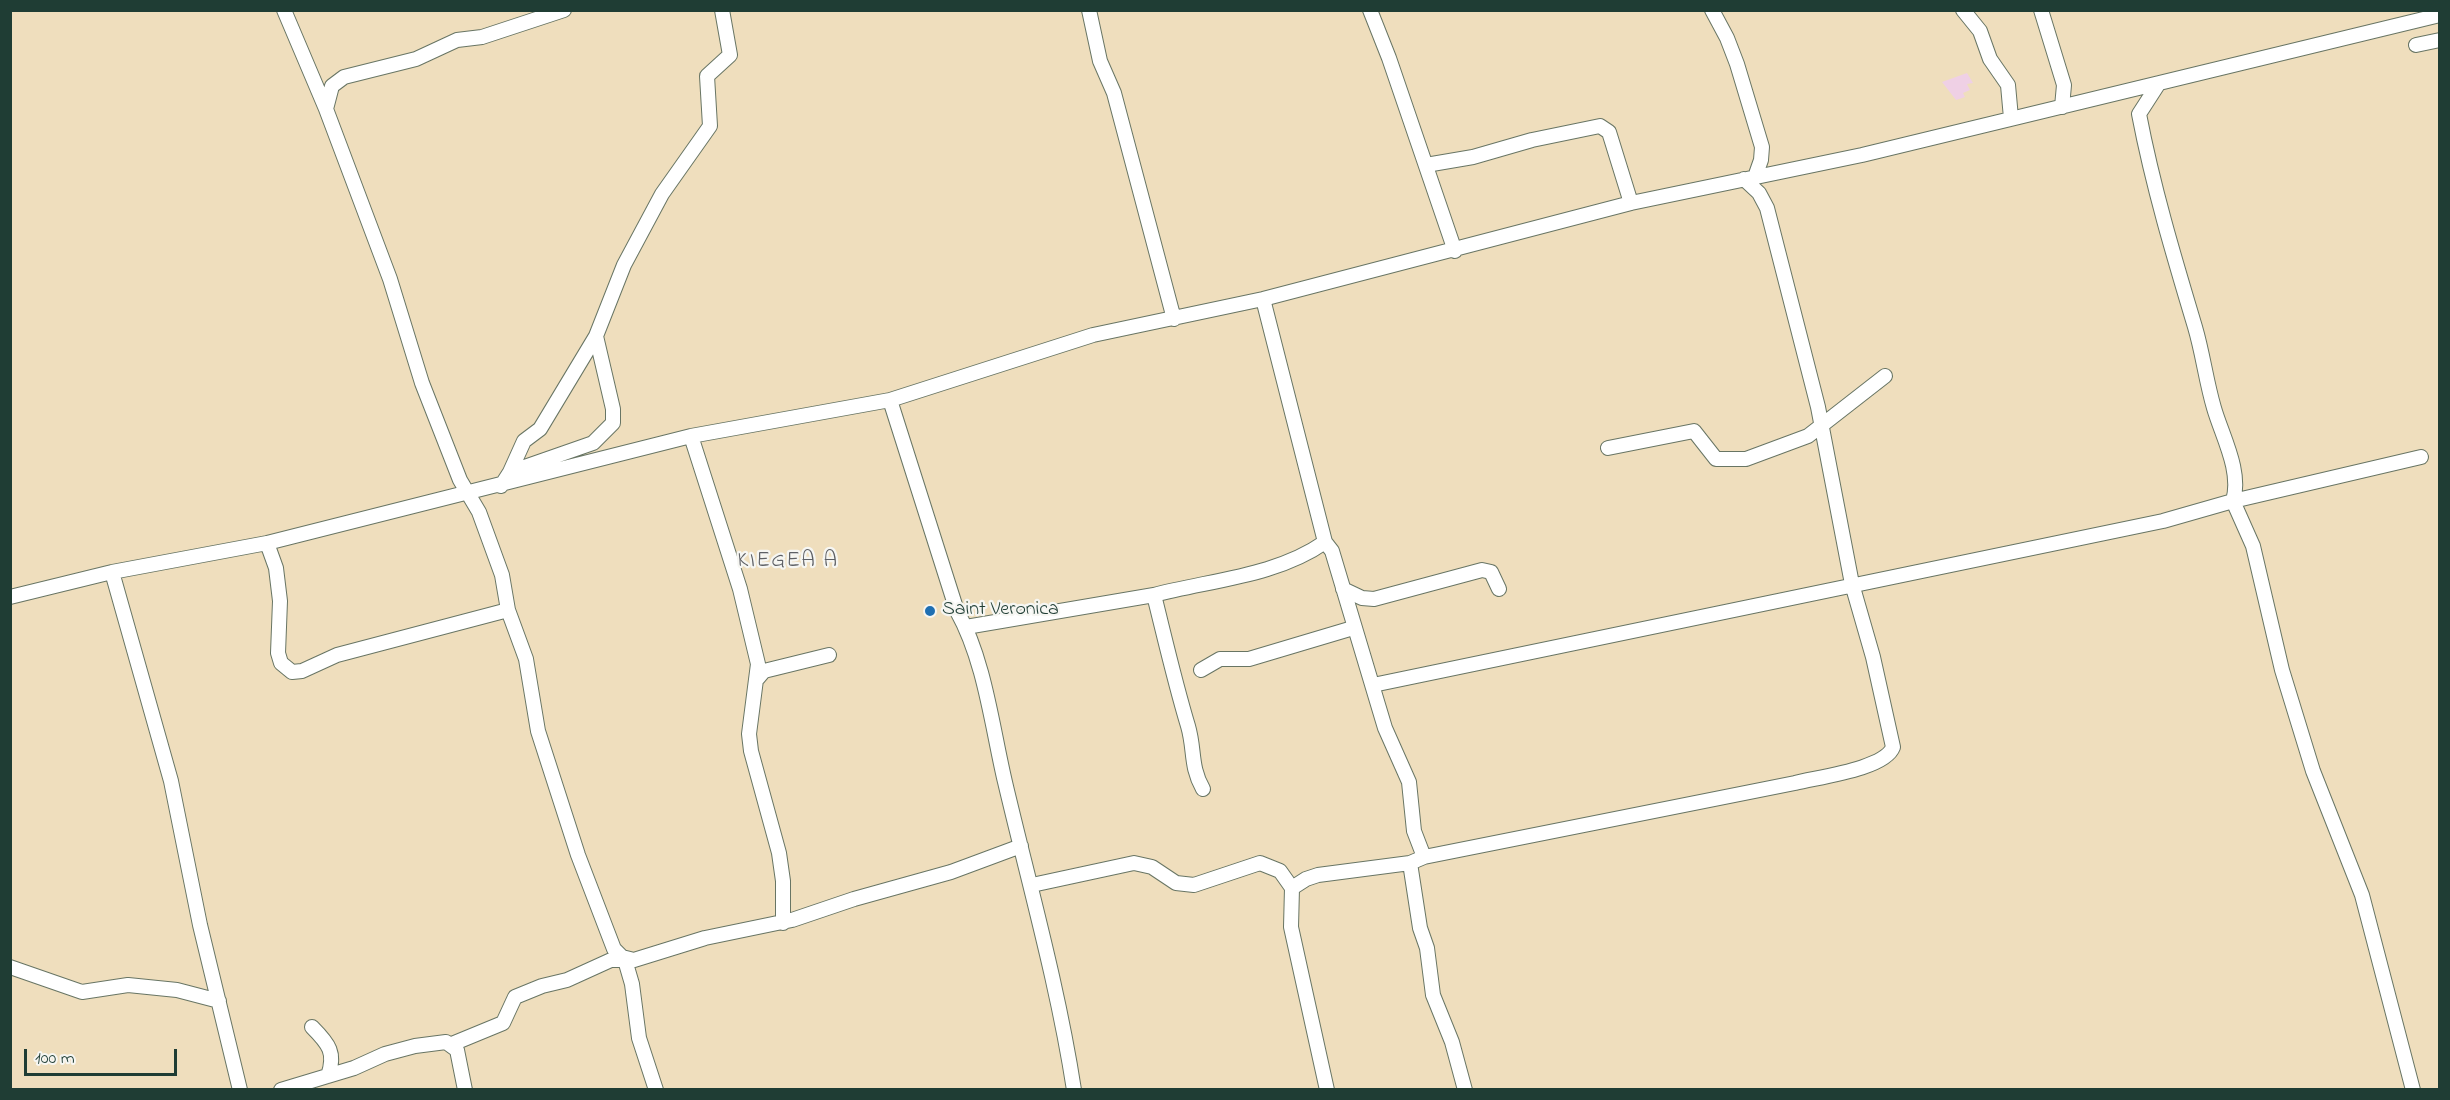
<!DOCTYPE html>
<style>
body{margin:0}
#map{position:relative;width:2450px;height:1100px;overflow:hidden;background:#efdebd;font-family:"Indie Flower",sans-serif}
canvas{display:block}
.frame{position:absolute;inset:0;border:12px solid #1f3d34;pointer-events:none}
.scale{position:absolute;left:24px;top:1049px;width:153px;height:27px;box-sizing:border-box;border:3px solid #1f3d34;border-top:0;padding-left:8px;font-size:18px;line-height:21px;white-space:nowrap;color:#1f3d34;-webkit-text-stroke:4px #f6f6f2;paint-order:stroke}
</style>
<div id="map">
<canvas width="2450" height="1100"></canvas>
<div class="frame"></div>
<div class="scale">100 m</div>
</div>
<script>
const context = document.querySelector('canvas').getContext('2d');
context.lineJoin = 'round';
function fill(path, color) { context.fillStyle = color; context.fill(path, 'evenodd'); }
function strokePath(path, color, width, dash) { context.strokeStyle = color; context.lineWidth = width; context.lineCap = dash ? 'butt' : 'round'; context.setLineDash(dash || []); context.stroke(path); }
function drawText(font, color, halo, rows, align = 'center') {
  context.font = font + ' "Indie Flower",sans-serif'; context.lineWidth = 4.5; context.setLineDash([]); context.textBaseline = 'middle'; context.strokeStyle = halo; context.fillStyle = color; for (const [text, x, y, turn = 0] of rows) {
    context.save(); context.translate(x, y); context.rotate((+turn || 0) * Math.PI / 180); context.textAlign = isNaN(turn) ? turn : align; if (halo) context.strokeText(text, 0, 0); context.fillText(text, 0, 0); context.restore();
  }
}
const built = new Path2D(`
 M1967,73l6,10 -6,1 3,6 -7,3 2,4 -9,3 -14,-18z`);
const minor = new Path2D(`
 M284,10l42,99 64,170 32,104 38,97 19,32 23,63 6,35 18,49 12,72 40,124 36,94 8,8 12,3 71,-22 87,-18 62,-21 97,-27 70,-26
 M1089,10l11,51 14,32 60,226
 M1370,10l19,48 66,193
 M1712,10l15,28 10,26 25,83 -1,13 -6,17
 M1963,10l17,21 10,28 18,26 3,33
 M2041,10l23,75 -2,22
 M2416,45l24,-5
 M2159,83l-20,31c14,73 35,143 56,213 8,27 11,54 19,81 8,28 28,63 19,93l188,-44
 M326,109l6,-23 12,-9 72,-18 41,-19 25,-3 82,-27
 M1426,165l47,-8 59,-17 68,-14 9,6 22,71
 M1263,299l62,243 7,9 53,177 24,54 5,49 10,26 -14,6 10,65 7,20 6,47 19,47 13,48
 M890,400l67,211c28,50 35,116 48,171 24,102 53,204 69,308
 M691,436l49,153 18,75 -9,70 2,17 28,102 4,28v42
 M1608,448l86,-17 22,28h30l62,-23 77,-60
 M510,472l14,-31 16,-12 56,-93
 M501,486l9,-14 83,-29 20,-20v-14l-17,-73 28,-71 38,-71 48,-68 -3,-50 23,-21 -8,-45
 M267,543l9,25 4,33 -2,52 3,10 11,9 10,-1 35,-16 171,-45
 M112,572l59,209 29,144 40,165
 M1343,589l19,9 12,1 108,-29 9,2 8,17
 M1154,595c57,-15 123,-19 171,-53
 M10,597l102,-25 155,-29 424,-107 199,-36 203,-65 170,-36 368,-96 231,-48 578,-140
 M966,627l188,-32c11,44 21,88 34,131 7,24 2,40 15,63
 M1201,670l19,-11h29l104,-31
 M758,678l6,-7 65,-16
 M1373,685l790,-164 70,-20 20,45 29,124 31,101 49,124 51,195
 M1424,857l371,-74c23,-6 90,-14 98,-36l-20,-90 -21,-73 -34,-177 -51,-199 -8,-15 -15,-14
 M1032,885l102,-22 18,4 24,16 18,2 66,-22 20,8 12,17
 M625,960l7,24 7,54 17,52
 M10,967l72,25 46,-7 49,5 42,11
 M312,1027c17,17 24,26 16,49
 M452,1044l51,-21 12,-26 27,-11 25,-6 44,-20h18
 M281,1090l73,-22 31,-14 30,-8 31,-4 11,8 8,40
 M1327,1090l-36,-163 1,-39 14,-9 12,-4 92,-12`);
const markers = [
 [930,611,6,"#1f6fb2"]
];
const poiNames = [
 ["Saint Veronica",942,611]
];
const quarterNames = [
 ["KIEGEA A",788,562]
];
fill(built, '#efd0e5');
strokePath(minor, '#687564', 16);
strokePath(minor, '#fff', 14);
for (const [x, y, r, color] of markers) { const dot = new Path2D(); dot.arc(x, y, r, 0, 2 * Math.PI); context.fillStyle = color; context.fill(dot); strokePath(dot, '#f6f6f2', 2); }
drawText('20px', '#1f3d34', '#f6f6f2', poiNames, 'left');
context.letterSpacing = '1.5px';
drawText('22px', '#5e6065', '#f6f6f2', quarterNames);
context.letterSpacing = '0px';
</script>
